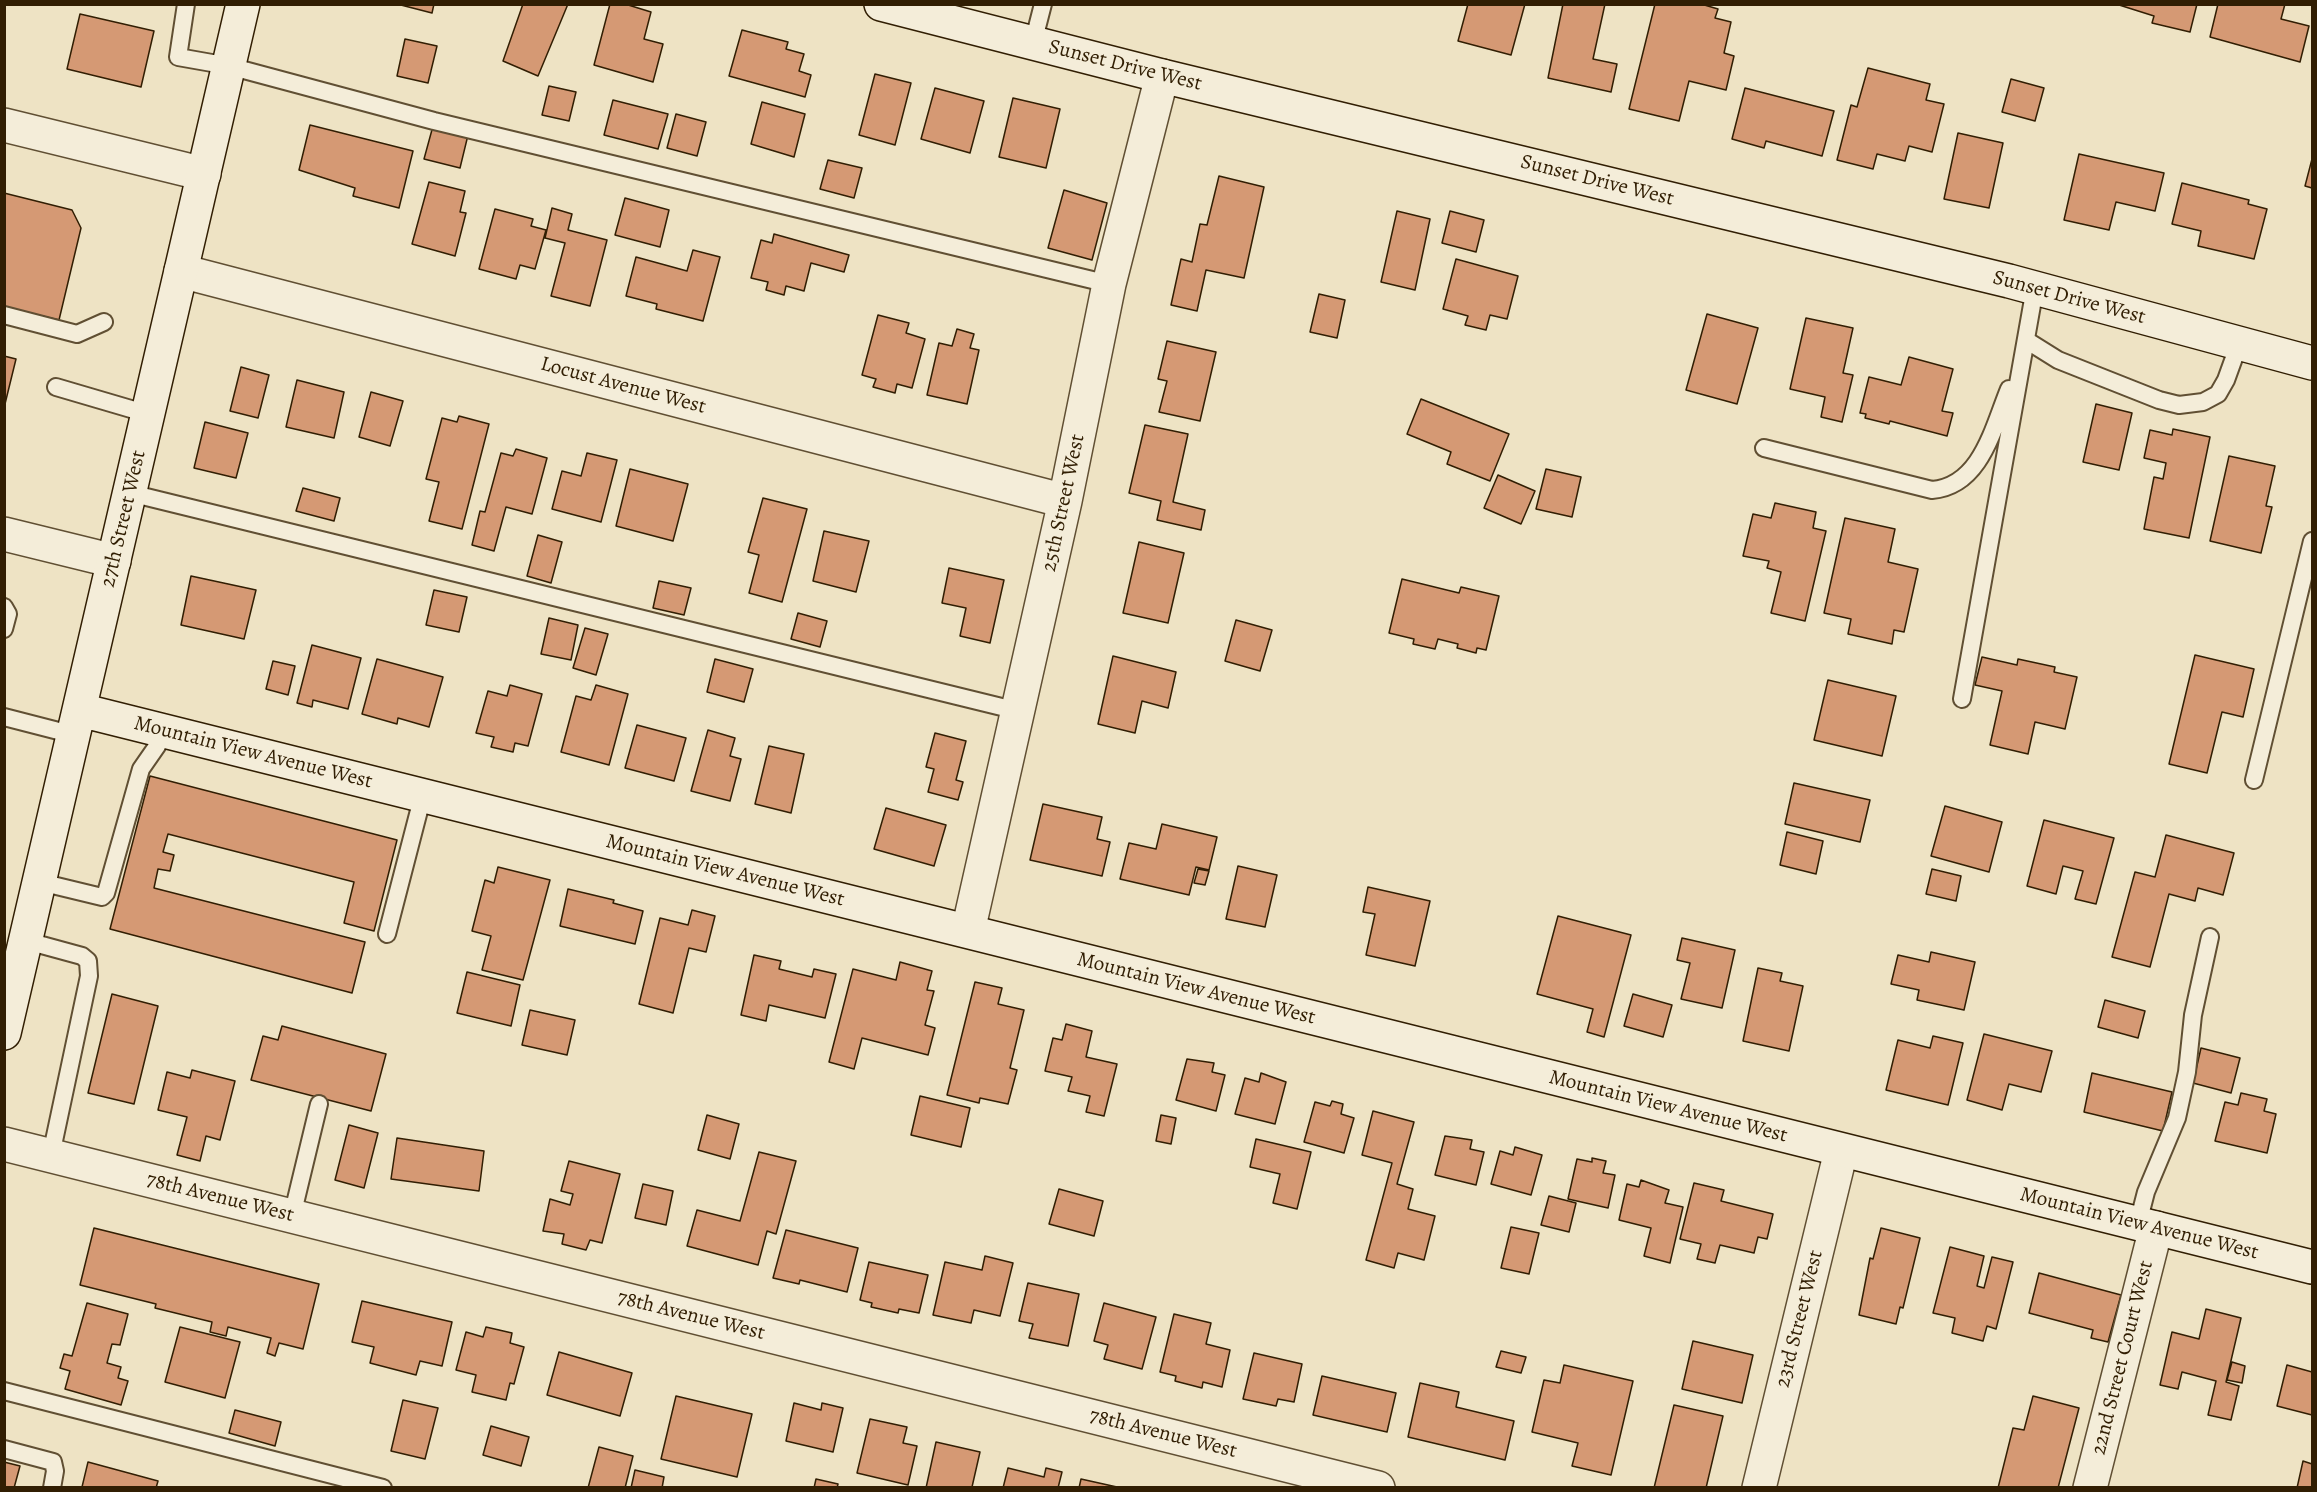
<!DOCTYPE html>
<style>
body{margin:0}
#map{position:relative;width:2317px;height:1492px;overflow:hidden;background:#eee3c4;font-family:Alegreya,serif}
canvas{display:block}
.frame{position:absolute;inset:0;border:6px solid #311e03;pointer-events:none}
</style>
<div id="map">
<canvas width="2317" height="1492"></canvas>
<div class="frame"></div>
</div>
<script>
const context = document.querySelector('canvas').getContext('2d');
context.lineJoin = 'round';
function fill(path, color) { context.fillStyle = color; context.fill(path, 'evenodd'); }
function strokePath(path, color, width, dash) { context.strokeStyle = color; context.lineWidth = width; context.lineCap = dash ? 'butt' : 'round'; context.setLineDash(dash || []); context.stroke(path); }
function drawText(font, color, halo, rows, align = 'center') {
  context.font = font + ' Alegreya,serif'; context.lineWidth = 4.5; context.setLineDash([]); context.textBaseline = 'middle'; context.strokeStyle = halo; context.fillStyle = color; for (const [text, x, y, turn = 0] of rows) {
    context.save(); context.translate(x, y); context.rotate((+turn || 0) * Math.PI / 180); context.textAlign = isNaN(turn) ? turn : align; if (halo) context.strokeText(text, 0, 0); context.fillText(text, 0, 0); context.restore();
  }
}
const building = new Path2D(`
 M397,4h37l-2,9z
 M523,4h45l-30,72 -35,-15z
 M610,4h15l26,8 -7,27 19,5 -10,38 -59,-17z
 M1468,4h57l-14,51 -53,-14z
 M1563,4h42l-12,55 24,5 -6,28 -63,-14z
 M1655,4h46l17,5 -3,9 16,4 -7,31 10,3 -8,34 -37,-9 -10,40 -50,-12z
 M2116,4h81l-7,28 -38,-9 2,-7z
 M2218,4h67l-4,15 28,7 -9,36 -90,-25z
 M80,14l74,17 -13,56 -74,-18z
 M742,30l46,12 -2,7 18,5 -5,17 12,4 -6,22 -76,-21z
 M405,39l32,7 -9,37 -31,-7z
 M1868,68l62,16 -4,16 18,4 -12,48 -23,-6 -4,15 -28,-7 -4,15 -36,-9 14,-55 6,2z
 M875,74l36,9 -16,62 -36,-10z
 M2011,79l33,9 -9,33 -33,-9z
 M549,86l27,6 -7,29 -27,-6z
 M935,88l49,13 -14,52 -49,-14z
 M1745,88l89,23 -12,45 -56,-15 -2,7 -32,-9z
 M1013,98l47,11 -14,59 -47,-11z
 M613,100l55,14 -10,35 -54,-14z
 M762,102l43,12 -11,43 -43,-13z
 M676,114l30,8 -9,34 -30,-8z
 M310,125l103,26 -14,57 -46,-12 2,-8 -56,-18z
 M433,126l35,9 -8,33 -36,-9z
 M1958,133l45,10 -14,65 -45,-9z
 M2079,154l85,19 -9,38 -39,-9 -7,28 -45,-10z
 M2312,159v29l-7,-2z
 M828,160l34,8 -8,30 -34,-9z
 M1219,176l45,11 -20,91 -38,-8 -9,41 -26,-6 10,-46 11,3 8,-38 7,1z
 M429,182l36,9 -5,21 6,1 -11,43 -43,-12z
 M2182,183l67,17 -1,4 19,5 -13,50 -56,-13 3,-15 -29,-7z
 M1064,190l43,13 -15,57 -44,-12z
 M4,193l68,17 9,18 -22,92 -55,-13z
 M625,198l44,12 -9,37 -45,-12z
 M552,208l20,6 -4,16 39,10 -17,66 -39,-10 14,-53 -20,-5z
 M495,209l38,10 -2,7 15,4 -11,39 -15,-4 -4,14 -37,-10z
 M1397,211l33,8 -15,71 -34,-8z
 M1450,211l34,9 -8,32 -34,-9z
 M774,234l75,21 -5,17 -33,-9 -7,28 -18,-5 -2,9 -18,-5 2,-8 -17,-4 10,-38 11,3z
 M693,250l27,7 -17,64 -47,-12 1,-5 -31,-8 10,-39 51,14z
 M1456,259l62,17 -11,43 -17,-4 -4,15 -21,-5 3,-9 -25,-7z
 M1319,294l26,6 -8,38 -27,-6z
 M1707,314l51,14 -21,76 -51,-14z
 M878,315l31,8 -3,10 19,6 -13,49 -15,-4 -2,9 -22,-6 3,-8 -14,-4z
 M1806,318l47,10 -10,45 10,2 -11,47 -21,-5 4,-20 -35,-8z
 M957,329l17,5 -4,14 9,2 -12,54 -40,-9 12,-52 13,3z
 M1167,341l49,11 -16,69 -41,-9 8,-31 -9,-2z
 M4,356l12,3 -12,49z
 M1909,357l44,12 -11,42 11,2 -6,23 -57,-15 -1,3 -24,-6 1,-4 -6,-1 9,-36 32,8z
 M241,367l28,8 -11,43 -28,-7z
 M297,380l47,12 -10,46 -48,-11z
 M371,392l32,9 -13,45 -31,-9z
 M1421,399l88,35 -19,47 -43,-17 4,-12 -44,-18z
 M2096,404l36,9 -13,57 -36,-8z
 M459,416l30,8 -27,105 -33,-8 10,-39 -13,-3 16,-61 15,4z
 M205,422l43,11 -12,45 -42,-10z
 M1145,425l43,9 -15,68 32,8 -4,20 -44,-10 4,-19 -32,-8z
 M2173,429l37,8 -21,101 -45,-9 10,-52 9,2 3,-16 -22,-5 6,-28 22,5z
 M516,449l31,9 -15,56 -26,-7 -12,44 -22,-6 8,-34 5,1 16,-59 12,3z
 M587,453l30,7 -16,62 -49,-13 10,-38 19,5z
 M2229,456l46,10 -9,40 6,1 -11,46 -51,-12z
 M630,469l58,15 -15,57 -57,-15z
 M1546,469l35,8 -9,40 -36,-8z
 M1498,475l37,16 -14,33 -37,-16z
 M303,488l37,10 -6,23 -38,-10z
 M763,498l44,11 -25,93 -33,-9 10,-38 -11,-3z
 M1775,503l41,9 -3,16 13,3 -21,90 -34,-8 10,-41 -14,-4 2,-7 -26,-5 10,-42 18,4z
 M1845,518l50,11 -7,33 30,7 -14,63 -10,-2 -2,14 -44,-10 3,-15 -27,-6z
 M824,531l45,10 -13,51 -43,-11z
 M538,535l24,7 -11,41 -24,-7z
 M1139,542l45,11 -16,70 -45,-10z
 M949,568l55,12 -14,63 -30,-7 6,-28 -24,-5z
 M191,576l65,14 -12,49 -63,-14z
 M1402,579l57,14 2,-6 38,9 -13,54 -9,-2 -1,5 -19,-5 1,-4 -20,-5 -3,10 -22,-5 1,-5 -25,-6z
 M659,581l32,7 -7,27 -31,-7z
 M434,590l33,7 -8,35 -33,-7z
 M798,613l29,8 -7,26 -29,-8z
 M549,618l29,7 -7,35 -30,-6z
 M1236,620l36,10 -12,41 -35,-10z
 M585,628l23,6 -12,41 -23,-7z
 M312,645l49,13 -13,51 -35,-9 -1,7 -15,-4z
 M2195,655l59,14 -11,48 -21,-5 -15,61 -38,-9z
 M1113,656l63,16 -8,36 -26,-7 -7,32 -37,-9z
 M1982,657l35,8 1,-6 37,8 -1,5 23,5 -12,52 -30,-7 -7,32 -38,-9 12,-54 -27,-6z
 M377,659l66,18 -14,50 -31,-9 -1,6 -35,-10z
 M715,659l38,10 -9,33 -37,-10z
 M273,661l22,5 -7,29 -22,-6z
 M1828,680l68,16 -14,60 -68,-16z
 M510,685l32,9 -14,52 -13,-3 -2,9 -22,-5 3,-10 -18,-4 12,-42 19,5z
 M596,685l32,9 -19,71 -48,-13 15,-56 15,4z
 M637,725l49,13 -12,43 -49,-13z
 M708,730l27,8 -5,18 11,3 -11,42 -39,-10z
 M935,733l31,8 -10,39 7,2 -5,18 -30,-8 6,-23 -8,-2z
 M769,746l35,8 -13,59 -36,-9z
 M150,776l247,64 -23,91 -30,-8 10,-41 -186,-48 -5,18 11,3 -4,16 -12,-2 -4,19 211,54 -13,51 -242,-64z
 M1794,783l76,17 -10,42 -75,-18z
 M1043,804l59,13 -5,22 13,3 -8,34 -72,-16z
 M1945,806l57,16 -13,50 -58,-16z
 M886,808l60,17 -12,41 -60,-17z
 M2044,820l70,18 -18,66 -21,-5 8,-28 -20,-5 -7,28 -29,-8z
 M1162,824l55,13 -8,33 -13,-3 -7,28 -69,-16 9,-36 27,6z
 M1787,832l36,9 -7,33 -36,-9z
 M2166,835l68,18 -11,42 -25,-7 -3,13 -26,-7 -19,73 -38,-10 23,-85 20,5z
 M1238,866l39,9 -12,52 -39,-8z
 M498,867l52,13 -27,100 -41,-10 9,-34 -19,-5 13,-51 9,3z
 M1198,869l11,2 -4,14 -11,-2z
 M1932,869l29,7 -5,25 -30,-7z
 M1368,887l62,14 -15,65 -49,-11 9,-41 -12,-2z
 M568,889l46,11 -1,3 30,8 -8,33 -75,-18z
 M692,910l23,6 -9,36 -17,-4 -16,65 -34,-9 21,-86 28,7z
 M1558,916l73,19 -27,102 -17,-5 6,-23 -56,-15z
 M1682,938l53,12 -13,58 -41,-9 9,-36 -13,-3z
 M1931,952l44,10 -11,48 -47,-10 2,-10 -28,-6 7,-29 31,7z
 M754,955l27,6 -2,8 33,8 2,-8 22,5 -11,44 -56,-13 -3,16 -25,-6z
 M900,962l32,9 -5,19 7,1 -9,34 10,3 -7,27 -66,-17 -8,31 -25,-7 24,-93 43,11z
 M1758,968l24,5 -2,8 23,5 -14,65 -46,-10z
 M467,972l53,13 -9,41 -54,-13z
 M975,982l27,6 -4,16 26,6 -14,58 7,2 -9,34 -28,-6 -1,5 -32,-8z
 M112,994l46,12 -24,98 -46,-11z
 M1633,994l39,11 -9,32 -39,-11z
 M2105,1000l40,11 -7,27 -40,-11z
 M530,1010l45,10 -8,35 -45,-10z
 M1066,1024l26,7 -6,26 31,7 -13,52 -18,-4 4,-16 -22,-5 4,-14 -27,-6 8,-33 9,2z
 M282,1026l104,28 -15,57 -120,-31 12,-44 15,4z
 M1984,1034l68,17 -11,41 -32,-8 -7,26 -35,-10z
 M1933,1036l30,7 -15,62 -62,-15 12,-50 32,8z
 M2201,1048l39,10 -9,35 -38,-10z
 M1187,1059l27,4 -2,9 13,3 -9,36 -40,-11z
 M192,1070l43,11 -15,59 -14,-4 -6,25 -23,-6 10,-38 -29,-7 9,-38 23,6z
 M1261,1073l25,9 -11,42 -40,-10 10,-36 14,4z
 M2092,1073l80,19 -9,39 -79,-19z
 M2241,1093l26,6 -3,12 12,3 -9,39 -52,-12 10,-39 13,3z
 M920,1096l50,12 -9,39 -50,-12z
 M1332,1101l11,3 -2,10 13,4 -10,35 -40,-11 11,-40 15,4z
 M1373,1111l41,11 -17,62 16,5 -5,20 27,7 -11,44 -26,-7 -4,15 -28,-8 26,-97 -30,-8z
 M707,1115l32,9 -9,35 -32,-9z
 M1161,1115l15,3 -5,26 -15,-3z
 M349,1125l29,8 -14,55 -29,-8z
 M1445,1136l27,4 -2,9 14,3 -8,33 -41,-10z
 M397,1138l87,13 -5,40 -88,-12z
 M1256,1139l55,13 -14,57 -24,-6 7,-29 -30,-7z
 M1515,1147l27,8 -11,40 -40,-11 9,-33 13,4z
 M759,1152l37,9 -20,73 -9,-3 -9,34 -71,-19 10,-36 43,11z
 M1592,1158l14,3 -3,12 12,2 -7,33 -40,-9 9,-40 15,3z
 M569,1161l51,13 -18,69 -12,-3 -4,10 -24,-6 2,-10 -21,-3 7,-32 20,6 3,-11 -12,-3z
 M1641,1180l28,10 -4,13 18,4 -13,56 -26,-7 7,-28 -32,-8 8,-36 12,3z
 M1694,1183l30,7 -3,11 52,13 -6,25 -9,-2 -4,16 -34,-8 -5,18 -18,-4 4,-15 -21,-5z
 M643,1184l30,7 -7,34 -31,-7z
 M1059,1189l44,12 -9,35 -45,-12z
 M1549,1196l27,7 -7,29 -28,-7z
 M1511,1227l28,6 -10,41 -28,-6z
 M94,1228l225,56 -16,65 -24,-6 -4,13 -8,-3 4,-15 -43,-11 -2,9 -16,-4 2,-10 -57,-14 1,-4 -76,-19z
 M1881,1228l39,10 -17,70 -3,-1 -4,17 -37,-9 11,-57 3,1z
 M786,1230l72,18 -11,44 -47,-12 -1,4 -26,-6z
 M1950,1247l34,9 -7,30 7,2 8,-31 21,5 -17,67 -9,-3 -4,15 -31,-8 3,-15 -22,-5z
 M985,1256l28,7 -13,53 -26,-6 -3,13 -38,-8 12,-53 37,8z
 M869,1262l59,13 -9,38 -20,-4 -1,4 -27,-6 1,-4 -12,-3z
 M2039,1273l82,22 -13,47 -17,-4 2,-8 -64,-17z
 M1028,1283l51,11 -11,52 -39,-8 4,-14 -14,-3z
 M362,1301l90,21 -10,44 -22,-5 -4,14 -46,-12 4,-16 -22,-5z
 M87,1303l41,11 -8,31 -8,-1 -5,19 14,4 -3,11 10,3 -7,24 -56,-16 5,-18 -10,-3 4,-14 8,2z
 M1104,1303l52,14 -14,52 -38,-10 4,-14 -14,-4z
 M2206,1309l35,9 -15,64 13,4 -8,34 -23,-5 8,-34 -34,-9 -4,17 -18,-4 12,-53 27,7z
 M1174,1314l37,9 -5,21 24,6 -8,37 -19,-5 -1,6 -27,-7 1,-5 -16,-4z
 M180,1327l60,15 -15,56 -60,-16z
 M486,1327l26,6 -2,10 14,4 -10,37 -4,-1 -4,17 -34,-8 4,-17 -20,-5 10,-38 17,5z
 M1693,1341l60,14 -11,48 -60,-14z
 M1501,1351l25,6 -5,16 -25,-6z
 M559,1352l73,21 -12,43 -73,-21z
 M1254,1353l48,11 -8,38 -16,-3 -2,7 -33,-7z
 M2232,1362l13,4 -3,17 -15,-3z
 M1564,1365l69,16 -22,94 -39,-9 6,-23 -46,-11 12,-52 16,3z
 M2287,1365l25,7v43l-35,-9z
 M1322,1376l74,17 -9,39 -74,-17z
 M1420,1383l39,9 -3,15 58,14 -9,39 -97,-23z
 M676,1396l76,18 -15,63 -76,-18z
 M2033,1396l46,12 -21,80h-60l15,-60 11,2z
 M403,1400l35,8 -13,51 -34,-8z
 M794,1403l27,7 1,-7 21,5 -10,44 -47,-11z
 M1674,1405l49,11 -17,72h-52z
 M235,1410l46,12 -6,24 -46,-13z
 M870,1419l37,8 -4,16 14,3 -9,39 -51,-12z
 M491,1426l38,11 -8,29 -38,-11z
 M936,1442l44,10 -8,35 4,1h-50z
 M599,1447l34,9 -8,32h-37z
 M2303,1461l9,3v24h-15z
 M4,1462l16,4 -6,22h-10z
 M88,1462l70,19 -2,7 -74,-1z
 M1008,1468l36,9 2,-9 16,4 -4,16h-55z
 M635,1470l29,7 -2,11h-31z
 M816,1479l22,5 -1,4h-23z
 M1081,1479l36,8v1h-38z`);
const lane = new Path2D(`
 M186,4l-8,53 51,9 205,55 675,163
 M1033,43l10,-39
 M4,315l73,19 27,-12
 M2026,340l32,20 101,40 20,5 24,-3 15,-8 8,-14 13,-36
 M56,387l92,27
 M1764,448l168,42c49,-4 61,-62 77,-101
 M130,493l888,218
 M4,607l4,7 -4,15
 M1962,699l73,-411
 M4,717l70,18
 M2254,780l58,-239
 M40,882l62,15 4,-4 35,-124 16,-23 4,-16
 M387,934l36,-139
 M27,941l55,15 6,5 1,15 -38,179
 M292,1216l27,-112
 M2138,1223l8,-31 31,-74 10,-46 6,-57 17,-78
 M4,1391l379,97
 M4,1449l49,13 2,9 -3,17`);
const street = new Path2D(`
 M4,125l200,49
 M181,271l884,230
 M4,534l110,27
 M968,931l97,-430 44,-217 53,-208
 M4,1144l1374,344
 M1759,1488l82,-337
 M2090,1488l66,-260`);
const secondary = new Path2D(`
 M881,4l281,72 847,205 303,82
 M80,710l2232,557
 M4,1033l239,-1029`);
const streetNames = [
 ["Sunset Drive West",1125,66,14],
 ["Sunset Drive West",1597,181,14],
 ["Sunset Drive West",2069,298,15],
 ["Locust Avenue West",623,386,15],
 ["25th Street West",1064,503,-78],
 ["27th Street West",124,519,-77],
 ["Mountain View Avenue West",253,753,14],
 ["Mountain View Avenue West",725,871,14],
 ["Mountain View Avenue West",1196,989,14],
 ["Mountain View Avenue West",1668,1107,14],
 ["78th Avenue West",220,1198,14],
 ["Mountain View Avenue West",2139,1224,14],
 ["78th Avenue West",691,1316,14],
 ["23rd Street West",1800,1319,-76],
 ["22nd Street Court West",2123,1358,-76],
 ["78th Avenue West",1163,1434,14]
];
fill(building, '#d59974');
strokePath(building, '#311e03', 1.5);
strokePath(lane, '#604f33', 20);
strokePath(street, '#604f33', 36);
strokePath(secondary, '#311e03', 36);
strokePath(lane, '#f4edd9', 16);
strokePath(street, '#f4edd9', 33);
strokePath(secondary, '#f4edd9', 33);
drawText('21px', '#311e03', '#f4edd9', streetNames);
</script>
